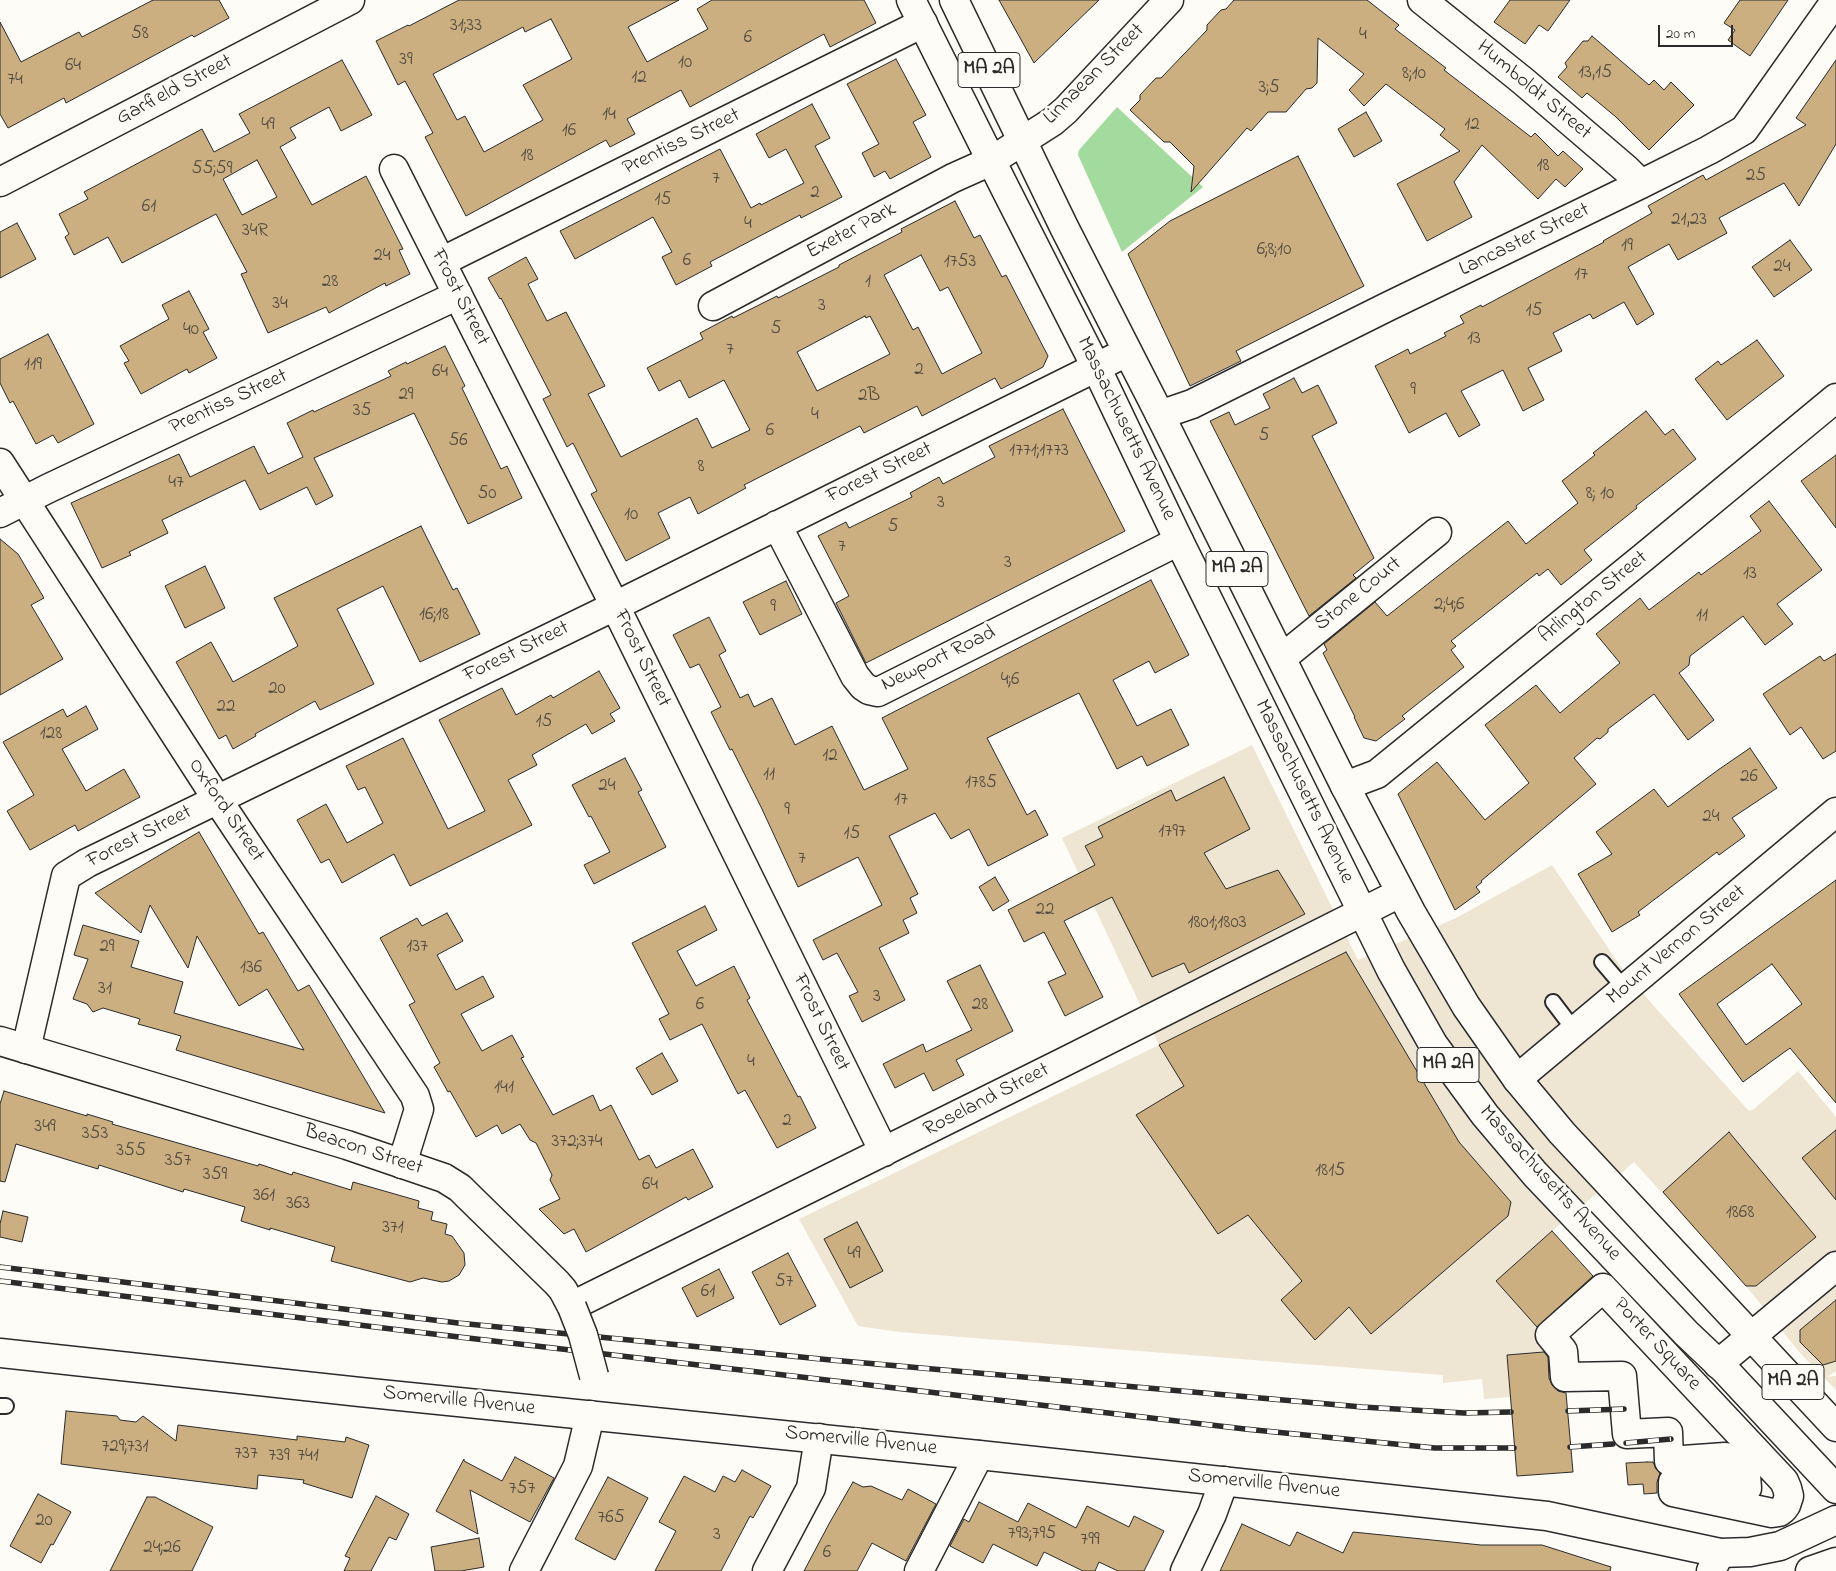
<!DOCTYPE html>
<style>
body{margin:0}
#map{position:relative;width:1836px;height:1571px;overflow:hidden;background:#fdfcf7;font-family:"Indie Flower",sans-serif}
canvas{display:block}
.scale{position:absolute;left:1658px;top:25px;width:75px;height:22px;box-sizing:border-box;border:2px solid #2b2b2b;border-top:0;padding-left:6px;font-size:15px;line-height:18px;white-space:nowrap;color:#2b2b2b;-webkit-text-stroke:4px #fdfcf7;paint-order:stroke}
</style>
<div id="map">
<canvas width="1836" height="1571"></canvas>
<div class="scale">20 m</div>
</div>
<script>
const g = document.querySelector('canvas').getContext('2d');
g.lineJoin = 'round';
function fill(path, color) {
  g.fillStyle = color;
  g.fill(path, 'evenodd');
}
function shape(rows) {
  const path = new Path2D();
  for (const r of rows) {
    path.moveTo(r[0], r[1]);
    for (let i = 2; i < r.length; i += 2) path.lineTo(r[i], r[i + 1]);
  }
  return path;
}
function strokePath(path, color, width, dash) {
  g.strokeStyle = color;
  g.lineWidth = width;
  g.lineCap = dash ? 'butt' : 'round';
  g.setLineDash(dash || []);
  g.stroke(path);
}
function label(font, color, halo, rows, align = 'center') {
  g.font = font + ' "Indie Flower",sans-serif';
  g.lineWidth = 5;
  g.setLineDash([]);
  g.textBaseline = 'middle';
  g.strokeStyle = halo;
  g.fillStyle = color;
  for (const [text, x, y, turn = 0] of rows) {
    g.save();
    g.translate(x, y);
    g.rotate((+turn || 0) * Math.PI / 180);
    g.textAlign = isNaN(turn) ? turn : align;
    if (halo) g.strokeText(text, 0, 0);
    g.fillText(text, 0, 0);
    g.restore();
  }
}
const built = shape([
 [1252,745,1358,960,1456,918,1552,865,1619,964,1653,1005,1749,1111,1754,1109,1798,1071,1836,1117,1836,1371,1827,1377,1836,1376,1836,1390,1800,1353,1746,1286,1634,1162,1552,1231,1603,1288,1551,1335,1563,1351,1507,1355,1510,1397,1484,1399,1482,1379,1443,1383,1443,1375,899,1332,858,1326,799,1219,1159,1045,1062,838]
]);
const green = shape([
 [1117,107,1203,187,1122,252,1078,155,1079,150]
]);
const building = shape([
 [153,0,219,0,229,18,194,37,192,35,66,103,64,98,8,128,0,114,0,22,21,62,79,32,82,37,153,0],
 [459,0,679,0,628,27,647,62,708,29,697,9,712,0,864,0,876,23,830,47,824,34,690,107,681,90,627,119,635,134,610,147,606,140,466,216,425,137,433,133,405,81,398,85,376,41,408,25,409,26,459,0],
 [551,19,572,59,523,85,543,120,484,152,465,116,457,120,433,74,523,27,525,32,551,19],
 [999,0,1099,0,1034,63,999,0],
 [1234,0,1367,0,1399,25,1395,29,1446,68,1444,70,1531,137,1535,133,1558,156,1563,151,1583,169,1565,187,1556,179,1538,199,1482,145,1454,182,1472,217,1427,241,1397,184,1460,151,1440,135,1445,129,1386,84,1364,106,1349,90,1364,74,1318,38,1317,83,1312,88,1306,89,1286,112,1268,112,1251,131,1247,128,1191,192,1194,166,1170,142,1164,142,1130,110,1140,100,1140,95,1156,78,1161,78,1207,30,1207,25,1221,10,1226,9,1234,0],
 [1510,0,1570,0,1548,31,1539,25,1525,44,1494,22,1510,0],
 [1740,0,1788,0,1750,56,1728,40,1735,30,1724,23,1740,0],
 [1592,36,1649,85,1654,80,1664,90,1671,82,1694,105,1649,150,1616,117,1587,93,1582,98,1558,77,1567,67,1565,63,1583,41,1588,41,1592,36],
 [896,59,926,115,913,122,931,157,890,179,885,171,874,177,862,153,879,144,847,84,896,59],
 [342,60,372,115,341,131,329,107,290,128,296,138,280,147,312,205,366,176,403,249,399,250,410,274,386,286,385,283,329,313,326,307,268,333,241,274,247,272,216,214,122,263,108,237,74,255,65,237,69,234,59,214,88,199,84,192,202,129,214,152,250,133,239,114,342,60],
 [257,160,277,197,242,215,223,179,257,160],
 [1836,60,1836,144,1799,206,1784,183,1719,218,1727,233,1678,260,1669,244,1628,267,1654,314,1637,325,1624,302,1593,319,1590,314,1553,333,1562,351,1528,368,1544,400,1523,411,1503,370,1461,391,1480,425,1459,437,1446,413,1409,433,1375,366,1408,349,1410,354,1446,336,1444,333,1464,323,1460,316,1481,305,1482,307,1604,242,1603,241,1652,213,1648,206,1703,175,1706,180,1806,125,1796,118,1836,60],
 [812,104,830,138,815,146,842,197,801,218,800,215,710,262,712,266,676,285,662,257,672,252,653,217,575,259,560,231,720,149,751,208,760,203,761,205,804,183,786,149,769,158,756,134,812,104],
 [1366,112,1382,141,1354,157,1338,129,1366,112],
 [1298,156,1364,286,1236,351,1241,361,1190,386,1128,254,1170,221,1298,156],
 [955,201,974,238,980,235,1002,277,1006,275,1048,356,1043,367,1001,389,995,378,922,416,917,406,864,433,860,426,744,485,746,488,698,514,690,497,658,513,670,538,626,561,591,494,597,491,573,443,567,447,543,399,551,395,501,298,500,299,488,278,526,257,538,279,528,284,547,321,566,312,605,386,588,394,621,457,697,418,712,448,750,430,724,380,689,398,680,380,659,391,647,368,703,339,700,333,732,316,733,318,777,296,778,298,839,267,839,265,902,232,901,229,955,201],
 [921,255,940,291,948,287,982,353,942,374,918,327,913,330,884,275,921,255],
 [865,316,866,318,870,316,890,354,817,391,797,352,865,316],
 [17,223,36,259,0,278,0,232,17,223],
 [1790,240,1812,270,1774,297,1752,267,1790,240],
 [189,291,209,329,203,332,217,358,189,373,187,369,141,394,124,363,129,361,120,346,169,319,162,305,189,291],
 [48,334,94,424,58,443,53,435,36,444,13,401,10,403,0,383,0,359,48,334],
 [1757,340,1784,376,1727,420,1695,379,1718,361,1721,365,1757,340],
 [445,346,465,386,462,388,501,469,507,466,522,498,468,524,414,413,314,458,333,496,316,505,307,487,260,510,245,480,162,520,168,533,129,552,131,555,102,568,71,503,179,454,190,477,254,446,268,474,303,457,287,423,313,410,314,412,391,376,388,371,406,362,407,364,445,346],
 [1294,378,1302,393,1318,385,1337,423,1312,436,1374,558,1353,575,1356,578,1309,616,1210,421,1229,412,1235,425,1270,408,1263,394,1294,378],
 [1063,409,1125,531,866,663,836,603,849,596,818,536,846,522,849,528,912,497,910,493,939,477,943,484,995,457,989,446,1063,409],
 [1646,411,1665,435,1673,429,1696,459,1636,506,1637,508,1584,550,1592,560,1561,585,1548,569,1539,576,1537,573,1451,641,1456,646,1451,650,1464,667,1402,716,1405,719,1376,741,1364,738,1354,717,1355,717,1323,653,1327,650,1324,644,1375,602,1387,616,1508,521,1526,544,1578,503,1562,481,1595,455,1593,453,1646,411],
 [1836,455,1836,528,1801,481,1836,455],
 [1769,501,1822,570,1777,604,1793,624,1765,645,1743,616,1690,656,1689,665,1679,673,1714,720,1688,740,1654,694,1608,729,1608,732,1600,739,1597,738,1574,758,1596,784,1481,881,1482,882,1476,887,1480,892,1455,910,1398,794,1437,762,1485,820,1529,783,1485,725,1536,685,1560,713,1620,663,1596,634,1640,598,1649,610,1699,572,1701,575,1761,531,1750,516,1769,501],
 [421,526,453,590,457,588,480,634,420,662,383,586,337,609,374,684,320,710,315,701,255,734,256,736,233,749,226,735,219,739,176,662,211,642,233,682,298,646,274,598,421,526],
 [0,539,18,554,44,598,31,605,63,659,0,695,0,539],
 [205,566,225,608,185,628,165,586,205,566],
 [1151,580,1189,655,1155,673,1149,661,1113,680,1137,726,1171,709,1189,745,1147,766,1142,756,1117,769,1079,693,987,738,1027,815,1035,810,1048,835,988,866,969,829,951,839,935,813,889,836,918,894,910,898,917,913,903,920,909,933,879,948,905,1000,862,1022,849,996,858,992,837,953,823,960,813,940,882,905,858,857,798,887,762,809,732,749,730,750,711,712,721,707,699,664,690,668,673,635,709,617,726,651,719,655,740,698,748,694,754,707,772,698,795,745,832,726,864,790,908,769,882,718,1151,580],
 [786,581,802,614,760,635,743,602,786,581],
 [1836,654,1836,751,1823,759,1801,727,1790,735,1763,694,1820,656,1824,661,1836,654],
 [599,671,620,708,610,714,615,721,592,734,586,724,532,755,537,765,508,780,532,825,410,886,394,854,342,883,329,859,321,863,297,820,326,804,347,843,383,823,365,787,358,790,346,766,403,738,448,829,485,811,439,720,502,688,516,715,551,695,553,698,599,671],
 [86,706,98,729,62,749,86,791,124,769,140,797,78,831,75,825,30,850,7,811,34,795,3,742,63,709,67,717,86,706],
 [1750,748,1777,788,1732,818,1745,836,1719,855,1717,852,1638,912,1640,915,1612,932,1578,874,1612,854,1596,832,1654,789,1668,807,1718,770,1750,748],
 [625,758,642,790,638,792,666,847,594,884,584,865,610,852,591,816,589,817,572,785,625,758],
 [1224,777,1250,829,1204,853,1226,889,1278,870,1305,914,1189,973,1184,963,1152,977,1112,897,1064,921,1103,997,1065,1016,1048,982,1066,974,1044,932,1024,942,1008,910,1095,865,1085,846,1103,837,1098,827,1171,790,1176,801,1224,777],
 [199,832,259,934,263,932,298,991,309,985,385,1113,176,1050,181,1036,138,1024,140,1019,103,1008,93,1012,87,1004,73,999,88,959,74,955,83,925,139,941,131,967,183,982,174,1013,304,1050,267,989,239,1006,197,936,188,968,150,905,141,933,95,893,199,832],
 [995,877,1009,901,993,911,979,887,995,877],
 [1836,880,1836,1103,1790,1048,1743,1082,1679,994,1836,880],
 [1772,964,1802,1004,1746,1045,1717,1004,1772,964],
 [705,906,717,930,677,951,696,986,734,966,750,998,747,1000,798,1097,800,1096,816,1128,777,1148,745,1090,738,1094,702,1024,670,1040,659,1019,669,1014,632,943,705,906],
 [447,913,463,941,437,955,456,990,483,976,494,997,461,1014,482,1051,512,1035,524,1057,521,1058,553,1115,593,1095,600,1111,611,1105,639,1160,649,1155,656,1168,693,1149,713,1187,688,1200,686,1197,586,1252,574,1229,564,1234,539,1209,560,1199,550,1180,552,1175,536,1143,530,1140,520,1124,502,1134,497,1125,476,1137,450,1091,448,1092,434,1067,440,1063,409,1005,415,1002,380,938,417,918,422,926,447,913],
 [1346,952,1459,1142,1511,1202,1508,1216,1371,1334,1349,1307,1315,1340,1281,1300,1302,1281,1248,1215,1218,1234,1136,1115,1184,1086,1159,1045,1346,952],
 [980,965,1013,1031,956,1060,964,1075,933,1091,924,1073,895,1088,883,1064,923,1044,926,1052,972,1030,947,981,980,965],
 [662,1053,678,1081,652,1095,636,1068,662,1053],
 [4,1091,87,1116,87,1114,113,1122,112,1124,258,1166,259,1164,292,1175,293,1172,351,1190,353,1182,419,1201,418,1208,433,1212,431,1220,447,1224,445,1234,452,1236,464,1253,465,1265,459,1275,449,1281,442,1282,423,1278,410,1282,331,1261,335,1247,270,1228,270,1230,241,1221,245,1207,184,1189,183,1192,99,1165,98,1169,16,1144,5,1182,0,1181,0,1104,4,1091],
 [1836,1130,1836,1200,1802,1158,1836,1130],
 [1729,1132,1816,1237,1756,1286,1746,1286,1663,1192,1729,1132],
 [3,1211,28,1217,22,1242,0,1237,0,1224,3,1211],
 [857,1222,883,1271,850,1288,824,1239,857,1222],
 [1552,1231,1593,1276,1537,1327,1496,1281,1552,1231],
 [788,1253,816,1306,780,1325,752,1272,788,1253],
 [719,1269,734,1298,697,1317,682,1288,719,1269],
 [1836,1300,1836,1361,1823,1365,1800,1342,1800,1330,1836,1300],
 [1544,1352,1548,1357,1549,1378,1552,1385,1558,1391,1566,1393,1573,1472,1517,1476,1507,1355,1544,1352],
 [66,1411,117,1416,120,1420,136,1422,143,1416,176,1441,178,1425,297,1440,297,1436,345,1442,346,1437,369,1445,352,1498,303,1483,304,1480,258,1475,257,1489,61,1464,66,1411],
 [515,1457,554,1478,530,1522,470,1490,478,1534,436,1511,464,1459,464,1461,502,1481,515,1457],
 [1647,1462,1653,1462,1656,1469,1660,1473,1657,1482,1657,1493,1644,1494,1643,1484,1628,1485,1626,1463,1647,1462],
 [742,1470,771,1486,753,1518,750,1516,721,1571,655,1571,676,1531,659,1522,684,1476,715,1492,723,1476,735,1482,742,1470],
 [608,1477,648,1498,615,1560,575,1539,608,1477],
 [853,1482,863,1487,871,1486,902,1500,908,1489,936,1504,906,1561,872,1543,857,1571,804,1571,830,1522,853,1482],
 [38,1494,71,1512,53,1545,51,1544,41,1563,10,1546,38,1494],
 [376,1496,409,1514,396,1540,389,1537,371,1571,344,1571,350,1558,345,1556,376,1496],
 [147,1497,155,1497,213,1527,192,1571,110,1571,147,1497],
 [979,1502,1018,1522,1028,1503,1076,1528,1087,1506,1129,1527,1134,1516,1164,1531,1144,1571,1118,1571,1099,1562,1095,1571,1083,1571,1044,1552,1037,1566,993,1544,983,1563,950,1546,964,1519,969,1522,979,1502],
 [1242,1524,1290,1546,1297,1532,1343,1553,1353,1532,1481,1545,1542,1545,1611,1567,1610,1571,1220,1571,1242,1524],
 [479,1538,484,1567,461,1571,435,1571,431,1547,479,1538]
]);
const lane = shape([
 [1602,962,1625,989],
 [1553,1002,1575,1031],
 [0,1406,6,1406]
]);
const street = shape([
 [1422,0,1523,81,1626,169,1641,184],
 [394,169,624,624,884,1152],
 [0,182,350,0],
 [441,262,923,23],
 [713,306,953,178,991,161,1052,122,1066,110,1169,0],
 [1160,415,1192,404,1389,306,1641,184,1709,150,1744,130,1836,0],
 [0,513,47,489,458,295],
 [777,525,855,676,863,686,869,690,878,692,1179,541],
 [1282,658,1437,532],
 [1345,786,1377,774,1645,556,1836,398],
 [26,1049,66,876,87,863,615,606,1127,352],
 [1517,1079,1836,812],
 [1603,1288,1784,1481,1787,1488,1789,1496,1786,1505,1783,1509,1779,1512,1772,1513,1673,1492,1673,1482,1715,1479,1716,1490,1747,1488,1746,1475,1725,1457,1669,1461,1668,1432,1627,1434,1622,1376,1565,1377,1563,1351,1550,1335,1603,1288],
 [572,1306,1066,1061,1400,893],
 [1718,1364,1836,1266],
 [524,1571,578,1466,590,1415],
 [919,1571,979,1455],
 [1185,1571,1212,1514,1224,1481],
 [1711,1571,1720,1553]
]);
const secondary = shape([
 [0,463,217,799,415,1096,419,1109,402,1164],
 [767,1571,811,1488,819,1438]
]);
const primary = shape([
 [911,0,1006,190,1096,367,1179,541,1391,970,1433,1044,1485,1115,1535,1174,1686,1333,1724,1369,1836,1489],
 [954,0,1064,227,1160,415,1345,786,1411,912,1466,1006,1517,1079,1562,1133,1836,1427],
 [0,1041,347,1145,444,1178,460,1188,468,1196,557,1283,563,1290,572,1307],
 [0,1353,360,1392,979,1455,1547,1516,1720,1553,1750,1552,1780,1546,1836,1520],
 [1810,1571,1836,1562]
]);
const rail = shape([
 [0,1267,458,1323,831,1360,1362,1407,1464,1413,1511,1412],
 [0,1281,408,1331,1245,1429,1435,1448,1514,1448],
 [1568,1411,1624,1409],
 [1626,1443,1671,1439],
 [1570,1447,1613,1444]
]);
const primaryBridge = shape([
 [572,1307,583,1335,594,1376]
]);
const numberNames = [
 ["31;33",466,27],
 ["58",140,35],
 ["4",1363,36],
 ["6",748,39],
 ["39",406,61],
 ["10",685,64],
 ["64",73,67],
 ["13,15",1595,74],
 ["8;10",1414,75],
 ["12",639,79],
 ["74",15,81],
 ["3;5",1269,89],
 ["14",609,116],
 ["49",268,126],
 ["12",1472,126],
 ["16",569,132],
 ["18",527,157],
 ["18",1543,167],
 ["55;59",212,170],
 ["25",1756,177],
 ["7",716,180],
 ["2",815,194],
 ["15",663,201],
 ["61",149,208],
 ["21,23",1689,221],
 ["4",748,225],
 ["34R",255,232],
 ["19",1627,247],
 ["6;8;10",1274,251],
 ["24",382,257],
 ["6",687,262],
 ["1753",960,263],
 ["24",1782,268],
 ["17",1581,276],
 ["28",330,283],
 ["1",868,283],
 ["34",280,305],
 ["3",822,307],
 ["15",1534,312],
 ["5",776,330],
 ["40",191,331],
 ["13",1474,340],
 ["7",730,351],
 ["119",33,366],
 ["2",919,371],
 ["64",440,373],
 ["9",1413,391],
 ["29",406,396],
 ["2B",869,397],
 ["35",362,412],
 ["4",815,416],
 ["6",770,432],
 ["5",1264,437],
 ["56",458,442],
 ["1771;1773",1039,452],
 ["8",701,468],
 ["47",176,484],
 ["50",487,495],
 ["8; 10",1600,495],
 ["3",941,504],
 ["10",631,516],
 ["5",893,528],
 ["7",842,548],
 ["3",1008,564],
 ["13",1750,575],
 ["2;4;6",1449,606],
 ["9",773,608],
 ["16;18",434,616],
 ["11",1702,617],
 ["4;6",1010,681],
 ["20",277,690],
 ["22",226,708],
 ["15",544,723],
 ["128",51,735],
 ["12",830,757],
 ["11",769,776],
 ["26",1749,778],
 ["1785",981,784],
 ["24",607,787],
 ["17",901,801],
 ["9",787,811],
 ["24",1711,818],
 ["1797",1172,833],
 ["15",852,835],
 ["7",802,860],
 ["22",1045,911],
 ["1801;1803",1217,924],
 ["29",107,948],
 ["137",417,948],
 ["136",251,969],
 ["31",105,990],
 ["3",877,998],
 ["6",700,1006],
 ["28",980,1006],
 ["4",751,1063],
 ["141",504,1089],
 ["2",787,1122],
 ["349",45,1128],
 ["353",95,1135],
 ["372;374",577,1143],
 ["355",131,1152],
 ["357",178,1162],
 ["1815",1330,1172],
 ["359",215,1176],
 ["64",650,1186],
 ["361",264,1197],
 ["363",298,1205],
 ["1868",1740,1214],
 ["371",393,1229],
 ["49",854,1255],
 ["57",784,1283],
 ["61",708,1293],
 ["729;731",125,1448],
 ["737",246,1455],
 ["739",279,1457],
 ["741",308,1457],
 ["757",522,1490],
 ["765",611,1519],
 ["20",44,1522],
 ["793;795",1032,1535],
 ["3",717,1536],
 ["799",1090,1541],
 ["24;26",162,1549],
 ["6",827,1554]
];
const shields = [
 [989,70,62],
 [1237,569,62],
 [1448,1065,62],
 [1793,1382,62]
];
const shieldNames = [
 ["MA 2A",989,70],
 ["MA 2A",1237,569],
 ["MA 2A",1448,1065],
 ["MA 2A",1793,1382]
];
const streetNames = [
 ["Linnaean Street",1095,75,-45],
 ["Garfield Street",175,91,-28],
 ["Humboldt Street",1533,91,40],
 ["Prentiss Street",682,143,-26],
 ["Exeter Park",852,232,-28],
 ["Lancaster Street",1525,241,-26],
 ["Frost Street",459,298,63],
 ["Prentiss Street",229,403,-25],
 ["Massachusetts Avenue",1125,429,64],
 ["Forest Street",880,474,-26],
 ["Stone Court",1359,595,-39],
 ["Arlington Street",1594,598,-39],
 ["Forest Street",517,653,-26],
 ["Frost Street",641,659,64],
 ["Newport Road",939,660,-26],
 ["Massachusetts Avenue",1303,792,64],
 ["Oxford Street",225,811,56],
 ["Forest Street",140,838,-27],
 ["Mount Vernon Street",1677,946,-40],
 ["Frost Street",820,1023,64],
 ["Roseland Street",987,1101,-27],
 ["Beacon Street",363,1151,18],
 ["Massachusetts Avenue",1549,1184,48],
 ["Porter Square",1656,1345,47],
 ["Somerville Avenue",459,1402,6],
 ["Somerville Avenue",861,1442,6],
 ["Somerville Avenue",1264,1485,6]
];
fill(built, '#eee5d3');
fill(green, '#a3db9f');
fill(building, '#cbaf80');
strokePath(building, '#2b2b2b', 1);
strokePath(lane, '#2b2b2b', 18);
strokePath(street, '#2b2b2b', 31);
strokePath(secondary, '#2b2b2b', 31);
strokePath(primary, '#2b2b2b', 31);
strokePath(lane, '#fdfcf7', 14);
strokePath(street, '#fdfcf7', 28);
strokePath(secondary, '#fdfcf7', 28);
strokePath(primary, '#fdfcf7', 28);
strokePath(rail, '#2b2b2b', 5.5);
strokePath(rail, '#fdfcf7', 4, [11]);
strokePath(primaryBridge, '#2b2b2b', 31, []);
strokePath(primaryBridge, '#fdfcf7', 28);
label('19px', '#534c40', null, numberNames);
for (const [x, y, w] of shields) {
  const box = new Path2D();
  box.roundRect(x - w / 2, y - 17.5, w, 35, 4);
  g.fillStyle = '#fdfcf7';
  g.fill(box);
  strokePath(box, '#2b2b2b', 1);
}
label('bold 20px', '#2b2b2b', null, shieldNames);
label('21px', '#2b2b2b', '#fdfcf7', streetNames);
</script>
